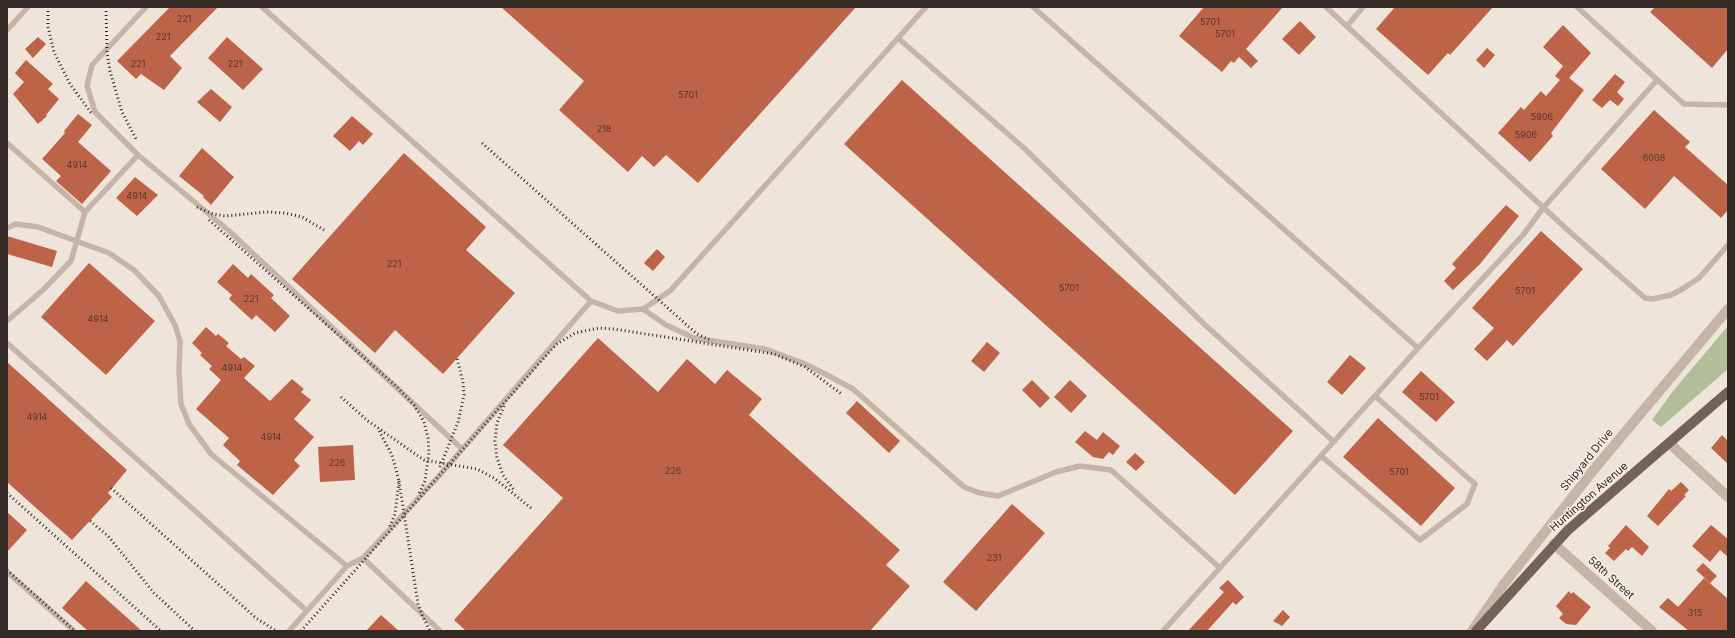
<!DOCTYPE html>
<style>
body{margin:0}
#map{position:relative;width:1735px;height:638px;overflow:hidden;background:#efe4d9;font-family:Inter,sans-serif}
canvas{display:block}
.frame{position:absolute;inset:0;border:8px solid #332a26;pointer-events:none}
</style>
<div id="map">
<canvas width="1735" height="638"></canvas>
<div class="frame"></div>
</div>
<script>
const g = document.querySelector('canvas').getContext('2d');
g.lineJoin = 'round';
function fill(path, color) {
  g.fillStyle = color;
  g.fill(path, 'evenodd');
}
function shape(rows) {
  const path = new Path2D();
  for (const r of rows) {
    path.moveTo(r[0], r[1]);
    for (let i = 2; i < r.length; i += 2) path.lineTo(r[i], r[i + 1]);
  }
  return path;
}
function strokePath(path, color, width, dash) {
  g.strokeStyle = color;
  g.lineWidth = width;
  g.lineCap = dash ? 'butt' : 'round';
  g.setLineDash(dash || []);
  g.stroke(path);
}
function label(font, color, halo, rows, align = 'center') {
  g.font = font + ' Inter,sans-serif';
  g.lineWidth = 3;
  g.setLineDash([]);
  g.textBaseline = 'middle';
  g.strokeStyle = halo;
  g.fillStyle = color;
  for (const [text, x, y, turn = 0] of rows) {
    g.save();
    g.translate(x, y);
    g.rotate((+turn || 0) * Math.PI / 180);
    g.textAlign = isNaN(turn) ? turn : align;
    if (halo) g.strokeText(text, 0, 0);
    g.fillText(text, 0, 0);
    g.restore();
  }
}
const green = shape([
 [1728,326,1728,369,1661,427,1652,420,1673,391]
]);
const building = shape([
 [170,7,218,7,170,56,182,68,164,90,141,74,136,79,117,61],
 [501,7,856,7,698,183,666,155,654,167,642,156,628,172,559,110,584,81],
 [1204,7,1283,7,1246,49,1258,61,1251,68,1239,57,1234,63,1231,61,1222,72,1179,36],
 [1395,7,1493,7,1450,55,1448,53,1428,75,1376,29],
 [1655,7,1728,7,1728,49,1712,68,1650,12],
 [1300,21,1316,37,1299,55,1282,39],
 [1563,25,1591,53,1569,78,1584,90,1551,133,1553,136,1530,162,1498,133,1521,107,1524,110,1541,91,1546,96,1560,80,1555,76,1563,66,1543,47],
 [38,37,46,44,33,58,25,49],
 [227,37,263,69,243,90,208,58],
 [1487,48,1495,55,1484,68,1476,60],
 [26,60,53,84,48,89,59,99,46,115,47,116,38,124,13,94,24,82,15,73],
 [1615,74,1625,82,1617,92,1624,99,1618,106,1610,100,1602,108,1592,100],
 [902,80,1293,431,1235,495,844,144],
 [211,89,232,107,220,122,197,102],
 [1654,110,1690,142,1685,147,1728,185,1728,210,1721,218,1674,176,1645,209,1601,169],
 [78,114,92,125,78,142,111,171,82,204,56,181,61,176,42,159,65,133,64,131],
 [352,116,373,134,363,145,359,141,350,151,333,136],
 [202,148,234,177,211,205,203,197,204,196,179,176],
 [404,153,486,227,466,250,515,293,443,374,395,330,375,353,292,279],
 [135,177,158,195,137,216,116,198],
 [1506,205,1519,216,1480,264,1453,290,1444,281,1456,268,1452,264],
 [1541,231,1583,269,1513,346,1507,340,1487,361,1474,349,1494,328,1472,308],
 [7,236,57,251,52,267,7,254],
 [657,249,665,257,653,271,644,263],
 [89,263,155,321,106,375,41,317],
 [233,264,248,278,251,274,274,295,271,298,290,316,275,332,256,315,252,320,229,299,232,295,217,282],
 [206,327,216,336,218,334,229,343,226,346,241,359,244,357,255,366,244,378,270,401,292,379,304,389,301,392,311,400,294,419,314,437,294,460,300,466,273,495,237,465,240,461,223,445,229,438,196,409,221,380,209,369,212,366,200,355,202,353,192,343],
 [598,338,658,392,687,359,715,384,727,370,762,399,749,415,900,550,886,565,910,586,870,631,466,631,454,620,563,498,503,445],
 [987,342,1000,353,984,372,971,361],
 [1350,355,1366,368,1342,395,1327,382],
 [7,362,127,470,108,493,112,497,72,540,7,482],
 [1421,371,1455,402,1436,422,1402,392],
 [1032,380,1050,398,1040,408,1022,390],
 [1070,380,1087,396,1071,413,1054,397],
 [857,401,900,441,889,453,846,413],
 [1378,418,1455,488,1421,526,1343,457],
 [1085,431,1097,440,1103,432,1120,446,1113,455,1109,452,1103,459,1093,457,1075,442],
 [1722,435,1728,441,1728,464,1711,448],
 [353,445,355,480,320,482,318,447],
 [1135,453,1145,462,1136,471,1126,462],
 [1681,482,1689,490,1684,495,1686,496,1658,526,1647,516,1669,489,1671,491],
 [1012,504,1045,533,976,611,943,582],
 [7,512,27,530,7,552],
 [1626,525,1649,547,1642,556,1632,547,1628,551,1626,549,1614,561,1605,553,1610,548,1608,546],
 [1711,525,1728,539,1728,557,1720,550,1710,562,1692,546],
 [1703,563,1717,576,1710,583,1696,570],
 [1704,578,1728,599,1728,631,1689,631,1659,607,1668,598,1678,607],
 [1228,580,1244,597,1236,605,1233,602,1207,631,1188,631,1224,592,1219,588],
 [86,581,142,631,88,631,62,608],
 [1569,591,1571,594,1573,592,1591,607,1576,625,1566,624,1559,618,1563,614,1556,606],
 [1283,610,1290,617,1282,626,1273,621],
 [381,615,399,631,366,631]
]);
const service = shape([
 [146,7,92,65,87,86,95,112,138,155,228,230,462,449],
 [262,7,591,301,618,311,643,309,670,291,926,7],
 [1033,7,1418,348],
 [1326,7,1571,233,1645,298,1653,299,1671,295,1684,288,1699,278,1728,245],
 [1577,7,1684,104,1728,105],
 [1347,26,1363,7],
 [7,30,28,7],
 [898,38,1024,148,1203,323,1334,442],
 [7,143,85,212],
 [7,228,16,224,38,227,109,253,134,270,159,296,175,325,180,341,179,372,181,404,189,424,211,454,347,566],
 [643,309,666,325,694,338,765,349,803,363,829,376,853,389,964,487,980,493,998,496,1056,472,1080,466,1111,470,1220,568],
 [7,321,43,290,71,261,85,212,138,155],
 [7,343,307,611],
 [1321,456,1420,540,1467,504,1475,484,1375,396],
 [363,558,440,631],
 [7,572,74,631],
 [289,631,347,566,363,558,439,476,591,301],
 [1163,631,1410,357,1523,235,1543,208,1657,80]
]);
const minor = shape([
 [1669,443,1728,497],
 [1554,544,1652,631],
 [1472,631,1504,584,1596,467,1728,309]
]);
const primary = shape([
 [1476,631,1568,530,1728,392]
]);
const rail = shape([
 [48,7,48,27,54,52,70,84,92,114],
 [106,7,107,52,110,71,122,112,136,139],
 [482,143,697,334,712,341],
 [197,207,213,214,225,216,267,212,285,213,302,217,324,230],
 [209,220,398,388,414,405,424,422,428,438,429,452,425,481,419,494],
 [341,397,368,421,424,460,477,469,494,478,531,508],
 [504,406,497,423,495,441,497,458,503,475,514,490],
 [379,431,392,455,399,481,395,514,389,528],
 [440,467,458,422,464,395,463,382,457,358],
 [399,481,418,604,423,617,430,631],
 [111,488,256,618,276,631],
 [7,493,161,631],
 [90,521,108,536,154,593,195,631],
 [7,570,75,631],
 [301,631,551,350,557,344,575,333,599,328,614,329,774,354,805,367,843,395]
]);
const numberNames = [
 ["221",184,19],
 ["5701",1210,22],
 ["5701",1225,34],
 ["221",163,37],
 ["221",138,64],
 ["221",235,64],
 ["5701",688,95],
 ["5906",1542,117],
 ["218",604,129],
 ["5906",1526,135],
 ["6008",1654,158],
 ["4914",77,165],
 ["4914",137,196],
 ["221",394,264],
 ["5701",1069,288],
 ["5701",1525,291],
 ["221",251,299],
 ["4914",98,319],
 ["4914",232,368],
 ["5701",1429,397],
 ["4914",37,417],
 ["4914",271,437],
 ["226",337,463],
 ["226",673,471],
 ["5701",1399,472],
 ["231",994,558],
 ["315",1695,613]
];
const streetNames = [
 ["Shipyard Drive",1587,460,-51],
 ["Huntington Avenue",1589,497,-41],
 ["58th Street",1611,578,42]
];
fill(green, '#b2bd9a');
fill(building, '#bd6348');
strokePath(service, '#c6b4a6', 5.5);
strokePath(minor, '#c6b4a6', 10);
strokePath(primary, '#746158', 10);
strokePath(rail, '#332a26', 3, [1, 3]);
label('9px', '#56382e', null, numberNames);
label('11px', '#332a26', '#f7eee5', streetNames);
</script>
